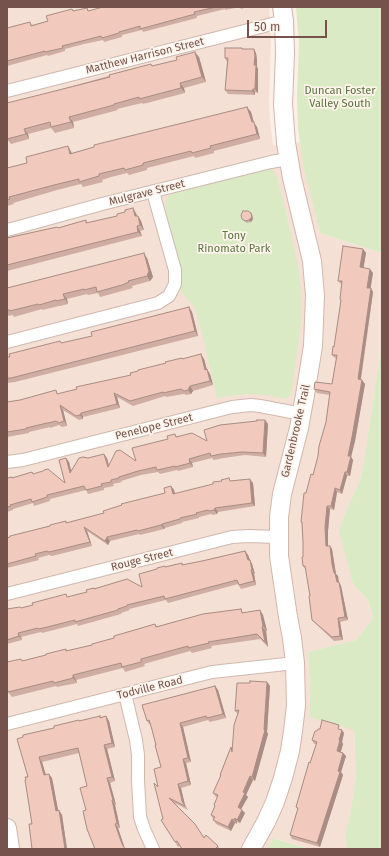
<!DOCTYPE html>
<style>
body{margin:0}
#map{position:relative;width:389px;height:856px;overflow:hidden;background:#fcefe5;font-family:"Fira Sans",sans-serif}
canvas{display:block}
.frame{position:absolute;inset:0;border:8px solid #75524b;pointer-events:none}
.scale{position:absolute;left:247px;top:20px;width:80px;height:18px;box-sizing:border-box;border:2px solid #75524b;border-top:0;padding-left:5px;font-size:12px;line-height:14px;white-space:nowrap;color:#75524b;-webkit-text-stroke:3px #fff4ec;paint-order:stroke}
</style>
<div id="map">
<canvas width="389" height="856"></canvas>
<div class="frame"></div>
<div class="scale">50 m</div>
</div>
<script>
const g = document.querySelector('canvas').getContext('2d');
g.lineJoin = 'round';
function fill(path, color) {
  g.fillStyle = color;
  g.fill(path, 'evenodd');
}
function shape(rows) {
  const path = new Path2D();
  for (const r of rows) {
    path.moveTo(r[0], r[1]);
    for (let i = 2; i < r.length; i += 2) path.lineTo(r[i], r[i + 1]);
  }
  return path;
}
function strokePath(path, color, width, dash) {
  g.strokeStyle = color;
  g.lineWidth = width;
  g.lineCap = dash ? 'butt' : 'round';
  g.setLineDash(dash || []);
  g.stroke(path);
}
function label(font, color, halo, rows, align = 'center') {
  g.font = font + ' "Fira Sans",sans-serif';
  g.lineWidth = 3.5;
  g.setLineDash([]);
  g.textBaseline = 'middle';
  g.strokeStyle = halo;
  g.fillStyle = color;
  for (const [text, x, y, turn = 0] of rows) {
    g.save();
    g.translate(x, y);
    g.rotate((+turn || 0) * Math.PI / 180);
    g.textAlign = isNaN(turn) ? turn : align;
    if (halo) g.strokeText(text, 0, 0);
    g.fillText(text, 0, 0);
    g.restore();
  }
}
const residential = shape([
 [7,7,269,7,271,38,269,103,270,121,273,145,300,142,307,179,320,233,382,253,382,340,364,462,360,480,345,514,353,584,368,600,373,618,356,640,308,652,310,688,309,717,354,729,356,775,353,798,345,836,347,849,309,849,274,838,267,849,7,849]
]);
const green = shape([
 [296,7,382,7,382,253,320,233,303,164,298,128,297,96,299,43],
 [266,169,273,170,277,177,291,233,299,272,301,296,301,323,291,395,286,399,267,395,249,394,237,395,217,398,205,346,195,307,180,290,182,275,166,212,165,202,170,195,175,193],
 [382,340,382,849,347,849,345,836,353,798,356,775,354,730,309,717,310,688,308,652,356,640,373,618,368,600,353,584,339,531,345,514,360,480,364,462],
 [274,838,279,840,309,849,267,849]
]);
const street = shape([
 [7,91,284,21],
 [7,230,15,228,102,204,271,162,288,159],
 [7,342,158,303,169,296,175,284,175,270,153,192],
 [7,462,23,460,232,407,251,405,260,406,302,414],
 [7,594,232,537,248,536,279,537],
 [125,694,136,740,138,755,138,780,140,817,144,829,153,849],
 [7,724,212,672,295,663]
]);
const secondary = shape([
 [7,828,10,849],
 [251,849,266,822,275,802,283,778,290,751,293,731,296,706,295,663,292,638,288,617,279,556,279,517,282,494,299,428,305,395,313,346,315,296,312,261,292,178,286,143,283,104,285,54,284,21,282,7]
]);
const wall = shape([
 [103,7,247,7,241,9,240,7,225,10,225,9,197,16,197,18,143,32,142,30,122,35,122,37,104,42,103,40,84,44,65,49,65,51,48,56,47,55,7,66,7,28,30,22,32,25,48,21,72,9,73,11,87,8,89,11],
 [242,48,243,49,256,53,257,60,257,67,258,69,258,93,255,92,255,95,228,94,225,90,227,62,225,58],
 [199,57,206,82,184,88,185,93,143,104,142,103,117,109,118,110,73,122,74,128,55,133,51,128,28,134,29,139,11,144,7,139,55,91,151,64,152,66],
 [247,107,251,112,254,123,257,127,260,139,214,151,214,153,195,158,194,156,147,168,147,170,129,175,127,173,111,177,102,180,103,182,83,187,81,184,57,190,13,203,14,204,7,206,7,168,27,163,68,146,72,153],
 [136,213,137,216,138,216,141,221,144,230,140,231,142,236,7,271,7,238,57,227,58,228,86,220,87,223],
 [252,215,253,219,251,222,247,223,242,219],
 [363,249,366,253,363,268,373,273,370,288,373,292,361,380,365,384,355,441,351,457,353,460,350,476,347,476,342,494,337,492,334,510,330,509,328,531,328,546,330,546,332,549,335,568,336,574,338,576,339,582,341,586,348,620,340,622,343,640,334,641,315,623,312,620,310,596,306,570,303,566,303,542,302,523,301,522,306,493,313,475,318,457,318,456,326,422,330,395,317,393,314,389,332,384,336,359,332,355,334,347,341,302,340,299,342,284,341,284,338,281],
 [147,258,153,277,150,281,132,286,133,288,126,290,100,297,98,293,88,295,87,294,67,299,68,304,60,306,59,306,42,310,42,309,14,317,13,315,7,316,7,288],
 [189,307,192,312,198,336,15,382,7,383,7,357,92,336],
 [182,358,182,359,204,359,207,370,210,374,213,385,193,391,191,394,187,395,184,394,166,397,165,396,133,406,117,397,120,408,83,417,83,419,79,420,63,410,67,426,62,427,59,425,50,428,50,427,29,432,29,433,7,437,7,402,59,394,131,375],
 [265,420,268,424,266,457,245,455,224,458,214,460,212,458,192,463,193,467,178,471,177,470,160,474,158,472,141,475,121,481,122,482,113,484,114,486,104,488,104,490,88,494,86,490,50,499,50,501,34,506,33,503,13,509,13,510,7,512,7,478,12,477,13,478,32,472,33,474,65,483,66,458,69,462,71,471,88,458,107,458,109,465,136,461,168,439,177,436,207,441],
 [231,481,253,483,255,506,218,512,217,514,213,515,211,514,199,517,199,518,182,522,182,523,165,528,164,529,140,535,139,534,110,541,108,545,87,531,92,546,52,556,49,555,38,558,39,560,7,568,7,538,66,521,67,523,104,513,165,493,171,486,174,490,175,494],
 [245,551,248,555,250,560,252,564,255,574,254,574,256,585,241,589,238,584,168,603,166,600,129,609,130,610,121,613,121,614,78,626,77,624,42,633,41,632,21,637,22,640,7,644,7,609,21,608,33,605,66,594,68,597,87,592,94,588,142,587,165,567,182,563,183,565,202,561],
 [241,609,243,613,260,610,263,615,267,631,266,631,268,647,260,639,211,646,212,648,192,653,190,651,144,664,145,666,125,672,123,668,76,680,77,683,57,687,56,686,12,697,8,692,23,661,46,655,66,649,67,651,92,645,155,624,157,627],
 [267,682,270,686,267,732,268,734,255,781,253,780,246,795,248,797,241,809,245,813,240,823,237,822,237,824,235,823,231,831,216,824,211,815,215,807,214,805,217,797,216,797,213,793,221,776,220,775,231,747,233,749,238,714,235,711,250,683],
 [215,686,218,690,226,718,210,722,208,720,183,727,191,762,186,763,191,785,181,788,185,805,188,810,175,803,204,838,218,846,220,849,182,849,180,846,178,847,175,842,163,819,158,787,161,767,156,745,151,725,150,725,147,721],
 [106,716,109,721,115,747,107,749,115,781,110,783,116,805,115,805,120,828,118,828,125,849,95,849,86,810,87,786,79,753,42,762,46,775,49,774,52,778,58,810,62,815,67,849,32,849,32,824,26,780,54,728,79,721],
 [320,729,341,729,344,733,342,742,343,744,341,752,343,753,346,756,341,772,343,775,320,847,292,839,290,835,298,810,296,807,316,744,314,744,312,740]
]);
const shadedWall = shape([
 [254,49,256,53,257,60,257,67,258,69,258,93,255,89],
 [195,52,199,57,206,82,202,77],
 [180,83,184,88,185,93,181,88],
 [253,89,255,92,255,95,252,91],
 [247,107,251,112,254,123,257,127,260,139,257,134],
 [69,117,73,122,74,128,71,122],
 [24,129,28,134,29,139,26,134],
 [68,146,71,152,73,159,70,154],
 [133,208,136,213,138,221,135,216],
 [251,213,252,215,253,219,251,222,249,220],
 [138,216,141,221,144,230,140,225],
 [137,226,140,231,142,236,138,232],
 [363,249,366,253,363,271,360,267],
 [144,253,147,258,153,277,150,281,147,276],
 [370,269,373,273,370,292,367,288],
 [371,288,373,292,360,383,358,379],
 [63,294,67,299,68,304,65,299],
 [189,307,192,312,198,336,195,331],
 [201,354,204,359,208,374,205,370],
 [207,369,210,374,213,385,210,381],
 [362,380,365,384,355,441,351,457,353,460,350,476,347,472,348,456],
 [190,386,193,391,191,394,188,390],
 [114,393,117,397,120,408,117,404],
 [60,405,63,410,67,426,64,421],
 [81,413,83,417,83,419,80,415],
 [265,420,268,424,266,457,263,453],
 [104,454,107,458,110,471,108,467],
 [66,458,69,462,73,477,70,473],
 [189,459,192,463,193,467,190,463],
 [345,472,347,476,342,494,340,490],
 [250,479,253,483,255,506,252,503],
 [171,486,174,490,176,498,173,494],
 [335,488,337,492,334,510,331,506],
 [327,506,330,509,328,531,328,550,326,546,325,527],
 [215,508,218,512,217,514,214,510],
 [162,524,165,528,164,529,161,525],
 [84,527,87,531,92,546,90,542],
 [107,537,110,541,108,545,105,541],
 [330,546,332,549,335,568,336,574,338,576,339,586,337,582,332,564],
 [245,551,248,555,250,560,252,564,255,574,252,570],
 [251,570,254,574,256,585,254,581],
 [339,582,341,586,348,620,345,617],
 [260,610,263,615,267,631,263,626],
 [338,618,340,622,343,640,340,636],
 [262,627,266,631,268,647,265,642],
 [18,633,21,637,22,640,19,636],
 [73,675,76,680,77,683,73,678],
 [267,682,270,686,267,732,268,734,255,781,252,777,264,730],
 [215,686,218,690,226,718,223,714],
 [106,716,109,721,115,747,112,743],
 [180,723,183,727,191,762,188,758],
 [342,730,344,733,342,742,343,744,340,754,337,751,339,740],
 [104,745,107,749,115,781,112,777],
 [343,753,346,756,341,772,343,775,320,847,317,843],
 [39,757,42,762,47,779,44,775],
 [183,759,186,763,191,785,188,781],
 [49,774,52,778,59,815,56,811],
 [250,776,253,780,246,795,248,797,240,811,238,807],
 [107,778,110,783,116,805,113,800],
 [178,784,181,788,185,805,188,810,182,801],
 [112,800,115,805,120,828,117,823],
 [59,810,62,815,67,849,65,849],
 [242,810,245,813,240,823,237,820],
 [235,818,237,822,237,824,234,820],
 [232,819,235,823,231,831,228,827],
 [115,824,118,828,125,849,122,844]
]);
const building = shape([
 [103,7,216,7,194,12,195,14,140,29,140,26,119,32,119,33,102,38,101,36,82,41,62,46,63,48,45,52,45,51,7,61,7,28,30,22,31,26,48,21,46,16,72,9,73,11,87,8,88,11,103,7],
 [225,48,242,48,242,49,254,49,255,56,254,65,256,65,255,89,253,89,252,91,225,90,228,58,225,58,225,48],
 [195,52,202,77,180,83,181,88,139,99,139,97,114,104,114,105,69,117,71,122,51,127,50,122,24,129,26,134,7,139,7,103,55,91,110,77,109,75,151,64,152,66,177,60,176,57,195,52],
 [247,107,252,122,254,122,257,134,210,146,211,148,192,153,191,151,143,163,143,165,125,170,124,168,107,172,99,174,99,176,79,182,79,179,54,185,9,197,10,199,7,200,7,168,27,163,26,157,68,146,70,154,94,147,94,145,247,107],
 [133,208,135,216,138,216,140,225,137,226,138,232,7,265,7,238,57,227,58,228,86,220,86,223,117,216,117,214,125,212,125,210,133,208],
 [243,211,248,211,251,213,252,217,249,220,245,221,242,219,241,215,243,211],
 [343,246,363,249,360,267,370,269,367,288,371,288,358,379,362,380,352,437,348,456,351,456,347,472,345,472,340,490,335,488,331,506,327,506,325,527,326,546,330,546,332,564,334,573,335,573,337,582,339,582,345,617,338,618,340,636,332,637,312,620,309,596,310,596,305,566,303,566,302,557,303,557,303,542,302,522,301,522,304,493,306,493,311,474,313,475,318,456,319,446,326,422,330,392,314,389,315,382,332,384,337,355,332,355,333,346,334,347,341,300,340,299,342,281,338,281,343,246],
 [144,253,149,271,147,276,128,281,129,282,122,285,97,292,96,287,84,290,84,289,63,294,65,299,56,301,56,300,39,305,38,304,10,311,10,310,7,310,7,288,144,253],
 [189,307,195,331,11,378,7,378,7,357,10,357,9,354,60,341,61,343,92,336,91,332,189,307],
 [201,354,205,370,207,369,210,381,190,386,188,390,184,391,181,389,163,393,163,392,130,401,114,393,117,404,81,413,80,415,76,416,60,405,64,421,59,423,56,421,48,423,47,423,26,428,26,429,7,432,7,402,20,400,56,390,57,394,77,389,76,387,131,375,130,373,138,371,138,370,166,363,165,362,182,358,182,359,201,354],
 [257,420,265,420,263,453,242,452,221,454,211,456,210,453,189,459,190,463,175,467,175,466,157,470,156,467,138,471,119,477,119,478,111,480,111,482,101,484,102,486,86,490,84,486,47,495,47,497,32,502,31,499,10,505,11,506,7,507,7,478,12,477,12,478,32,472,33,474,43,471,44,470,48,469,65,483,59,460,66,458,70,473,79,458,83,457,88,458,104,454,108,467,116,451,120,450,136,461,132,448,168,439,167,436,175,434,176,437,192,433,207,441,204,430,220,425,257,421,257,420],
 [229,478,230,481,250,479,252,503,215,508,214,510,210,511,208,510,196,513,197,514,180,518,180,519,162,524,161,525,138,531,137,530,107,537,105,541,84,527,90,542,49,552,47,551,35,554,36,556,7,564,7,538,10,537,10,536,50,526,50,525,66,521,66,523,104,513,103,511,122,505,121,504,165,493,164,488,171,486,173,494,213,484,213,482,222,481,221,480,229,478],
 [245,551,248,560,250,560,252,570,251,570,254,581,239,585,237,580,165,599,164,596,127,605,127,606,118,609,118,610,75,622,75,620,39,629,38,628,18,633,19,636,7,640,7,609,20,607,21,608,33,605,32,603,66,594,67,597,87,592,86,590,94,588,94,589,127,579,142,587,139,574,157,569,157,568,165,566,165,567,182,563,182,565,202,561,245,551],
 [241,609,242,613,260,610,263,626,262,627,265,642,257,634,208,642,209,643,188,648,188,646,141,659,141,662,122,667,121,663,73,675,73,678,54,683,53,681,8,692,7,688,7,662,21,659,22,661,46,655,46,654,66,649,66,651,92,645,92,644,114,638,114,636,155,624,156,627,203,614,241,609],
 [250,681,267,682,264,730,265,730,252,777,250,776,243,792,245,793,238,807,242,810,237,820,235,818,234,820,232,819,228,827,213,820,215,817,211,815,215,806,214,805,218,795,213,793,221,775,220,775,231,747,232,752,234,725,239,710,235,711,237,683,250,683,250,681],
 [215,686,223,714,207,718,206,716,180,723,188,758,183,759,188,781,178,784,182,801,185,806,169,798,195,824,204,838,206,835,218,846,215,849,182,849,177,841,175,842,161,820,163,819,154,783,158,787,154,769,161,767,155,745,156,745,151,726,149,720,147,721,142,705,215,686],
 [100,716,100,718,106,716,112,743,104,745,112,777,107,778,113,800,112,800,117,823,115,824,122,844,125,849,95,849,87,829,83,811,86,810,80,788,87,786,78,748,39,757,44,775,49,774,56,811,59,810,65,849,32,849,29,824,32,824,25,780,26,780,25,777,28,777,17,739,23,737,23,735,54,728,54,726,79,720,79,721,100,716],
 [322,720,339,725,338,729,342,730,339,740,340,740,337,751,343,753,338,771,340,772,317,843,290,835,298,808,296,807,309,762,310,763,317,742,312,740,315,731,317,731,318,729,320,729,322,720]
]);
const streetNames = [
 ["Matthew Harrison Street",145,56,-14],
 ["Mulgrave Street",147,193,-14],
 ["Penelope Street",154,427,-14],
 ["Gardenbrooke Trail",296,431,-77],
 ["Rouge Street",142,560,-14],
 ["Todville Road",150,688,-14]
];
const parkNames = [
 ["Duncan Foster",340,91],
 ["Valley South",340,104],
 ["Tony",234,236],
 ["Rinomato Park",234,249]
];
fill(residential, '#f4e0d4');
fill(green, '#daeac4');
strokePath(street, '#d0b8af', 14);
strokePath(secondary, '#d3b6ac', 20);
strokePath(street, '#fff', 12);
strokePath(secondary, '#fff', 18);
fill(wall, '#cfada3');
fill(shadedWall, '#a98d84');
fill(building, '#f1c9bd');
strokePath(building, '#a98d84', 1);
label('11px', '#75524b', '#fff4ec', streetNames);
label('11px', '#587440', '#fff4ec', parkNames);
</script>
